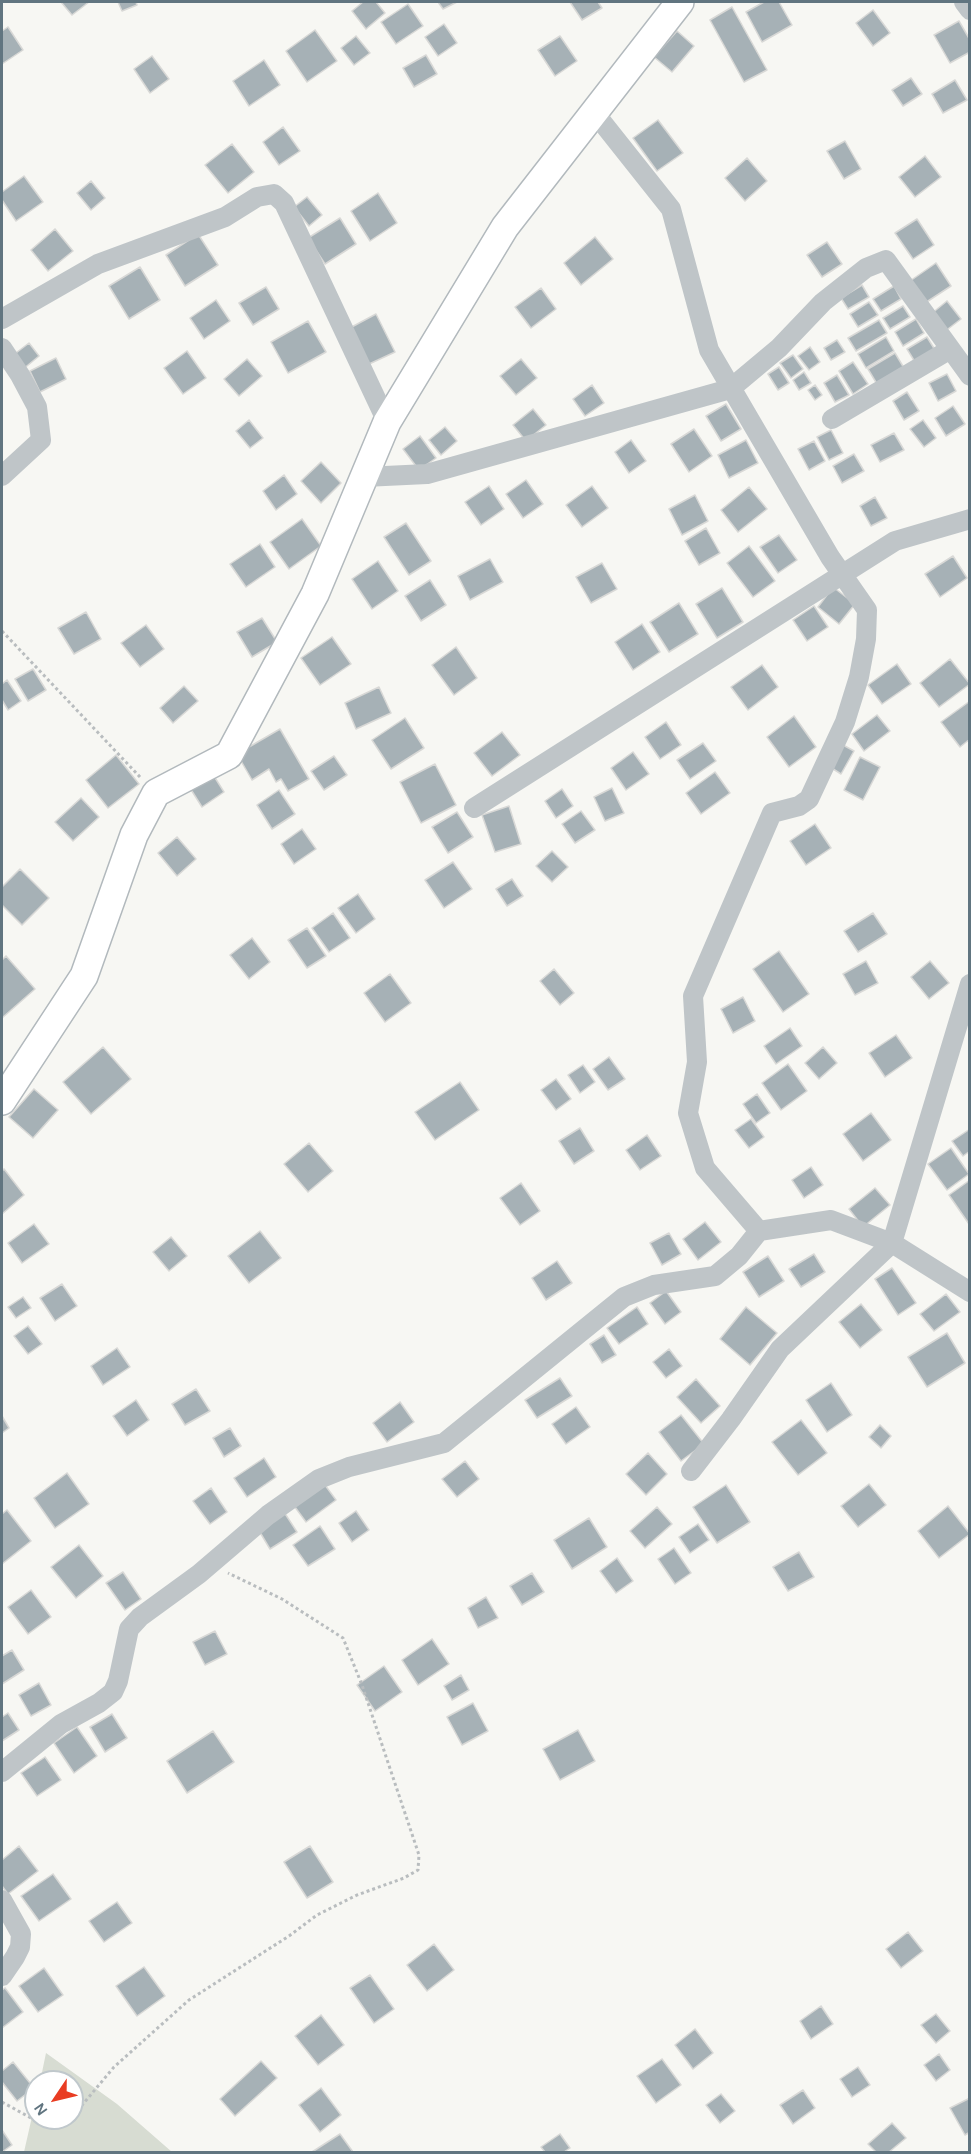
<!DOCTYPE html>
<style>
body{margin:0}
#map{position:relative;width:971px;height:2154px;overflow:hidden;background:#f7f7f3;font-family:Karla,sans-serif}
canvas{display:block}
.frame{position:absolute;inset:0;border:3px solid #617580;pointer-events:none}
.north{position:absolute;left:24px;top:2070px;width:60px;height:60px;box-sizing:border-box;background:#fff;border:2px solid #c0c8cc;border-radius:50%;rotate:235deg;font-size:16px;font-weight:700;line-height:24px;text-align:center;color:#617580}
.north::after{content:'';display:block;margin:auto;width:21px;height:27px;background:#e93c22;clip-path:polygon(50% 0,100% 100%,50% 72%,0 100%)}
</style>
<div id="map">
<canvas width="971" height="2154"></canvas>
<div class="frame"></div>
<div class="north">N</div>
</div>
<script>
const g = document.querySelector('canvas').getContext('2d');
g.lineJoin = 'round';
function fill(path, color) {
  g.fillStyle = color;
  g.fill(path, 'evenodd');
}
function shape(rows) {
  const path = new Path2D();
  for (const r of rows) {
    path.moveTo(r[0], r[1]);
    for (let i = 2; i < r.length; i += 2) path.lineTo(r[i], r[i + 1]);
  }
  return path;
}
function strokePath(path, color, width, dash) {
  g.strokeStyle = color;
  g.lineWidth = width;
  g.lineCap = dash ? 'butt' : 'round';
  g.setLineDash(dash || []);
  g.stroke(path);
}
const green = shape([
 [46,2053,117,2104,172,2152,24,2152,36,2099,36,2118,72,2118,72,2082,40,2082]
]);
const building = shape([
 [61,2,89,2,72,15,61,2],
 [118,2,136,2,137,5,122,11,118,2],
 [363,2,376,2,385,13,366,29,352,11,363,2],
 [438,2,457,2,443,9,438,2],
 [570,2,598,2,602,8,582,20,570,2],
 [764,2,779,2,792,25,762,42,746,12,764,2],
 [408,4,423,26,396,44,381,22,408,4],
 [732,7,767,70,744,82,710,20,732,7],
 [873,10,890,33,873,46,856,23,873,10],
 [959,21,970,40,970,52,950,63,934,35,959,21],
 [444,24,457,43,438,56,425,37,444,24],
 [8,27,23,50,2,64,2,31,8,27],
 [315,30,337,61,307,82,286,51,315,30],
 [677,31,694,46,672,72,654,57,677,31],
 [356,36,370,53,354,65,341,48,356,36],
 [560,36,577,61,555,76,538,50,560,36],
 [426,55,437,74,414,87,403,68,426,55],
 [152,56,169,79,150,93,134,69,152,56],
 [264,60,280,85,249,106,233,81,264,60],
 [911,78,922,94,903,106,892,90,911,78],
 [955,80,967,100,943,113,932,94,955,80],
 [658,120,683,153,657,171,633,138,658,120],
 [283,127,300,151,279,165,263,142,283,127],
 [845,141,861,169,844,179,827,151,845,141],
 [232,144,254,172,228,193,205,165,232,144],
 [925,156,941,177,915,197,899,177,925,156],
 [747,158,767,181,745,201,725,178,747,158],
 [24,176,43,202,16,221,2,200,2,192,24,176],
 [91,181,105,198,91,210,77,193,91,181],
 [378,193,397,223,370,241,351,211,378,193],
 [307,197,322,215,309,226,294,207,307,197],
 [340,218,356,244,325,264,308,238,340,218],
 [917,219,934,245,913,259,895,233,917,219],
 [55,229,73,251,48,271,31,250,55,229],
 [198,234,218,265,185,286,166,255,198,234],
 [595,237,613,259,581,285,564,263,595,237],
 [827,242,842,264,822,277,807,255,827,242],
 [936,263,951,286,925,303,910,281,936,263],
 [140,267,160,300,129,319,109,286,140,267],
 [862,285,869,297,848,309,841,298,862,285],
 [894,286,901,299,881,311,873,299,894,286],
 [266,287,279,309,253,325,239,303,266,287],
 [541,288,556,309,531,328,515,307,541,288],
 [216,300,230,321,204,339,190,318,216,300],
 [947,301,961,319,944,332,931,314,947,301],
 [869,302,878,315,858,327,850,314,869,302],
 [903,306,910,317,890,329,883,318,903,306],
 [376,314,395,352,367,365,348,329,376,314],
 [916,319,924,333,903,346,895,332,916,319],
 [879,320,887,333,856,351,848,338,879,320],
 [308,321,326,352,288,373,271,342,308,321],
 [886,337,894,351,866,368,858,354,886,337],
 [927,337,935,350,915,362,907,349,927,337],
 [837,340,845,352,831,360,824,348,837,340],
 [29,343,39,356,22,370,12,356,29,343],
 [810,347,820,362,809,370,798,356,810,347],
 [187,351,206,378,183,394,164,368,187,351],
 [895,353,904,368,877,384,868,369,895,353],
 [793,355,803,369,791,378,780,363,793,355],
 [56,358,66,379,40,392,30,371,56,358],
 [247,359,262,376,239,396,224,379,247,359],
 [521,359,537,378,516,395,500,376,521,359],
 [853,362,868,384,853,394,839,371,853,362],
 [779,367,789,383,778,390,768,374,779,367],
 [804,372,811,383,799,390,793,380,804,372],
 [947,374,956,391,938,401,929,383,947,374],
 [837,375,849,395,835,402,824,383,837,375],
 [592,385,604,403,585,416,573,399,592,385],
 [815,385,822,395,815,400,808,390,815,385],
 [907,392,919,411,904,420,893,401,907,392],
 [726,404,741,429,721,441,706,416,726,404],
 [953,406,965,424,946,436,935,418,953,406],
 [533,409,546,425,526,441,513,425,533,409],
 [249,420,263,438,250,448,236,431,249,420],
 [923,420,936,438,924,447,910,429,923,420],
 [445,427,457,441,441,455,429,440,445,427],
 [694,429,712,456,689,472,671,444,694,429],
 [831,430,843,453,829,460,817,437,831,430],
 [894,433,904,450,880,462,871,445,894,433],
 [420,436,436,458,419,470,403,449,420,436],
 [631,440,646,461,629,473,615,452,631,440],
 [746,440,758,463,729,478,718,455,746,440],
 [814,441,825,461,809,470,798,449,814,441],
 [854,454,864,471,842,483,833,466,854,454],
 [321,462,341,483,321,503,301,481,321,462],
 [284,475,297,494,276,510,263,491,284,475],
 [526,480,543,504,523,518,506,494,526,480],
 [489,486,504,509,481,525,465,502,489,486],
 [592,486,608,508,582,527,566,505,592,486],
 [749,487,767,509,738,532,721,510,749,487],
 [695,495,708,521,682,535,669,509,695,495],
 [875,497,887,518,871,526,860,506,875,497],
 [302,519,321,546,289,569,270,542,302,519],
 [406,523,431,561,409,575,384,537,406,523],
 [706,528,720,553,699,565,685,541,706,528],
 [779,535,797,560,778,573,760,547,779,535],
 [260,544,275,567,246,587,230,564,260,544],
 [749,546,775,581,753,597,727,563,749,546],
 [953,556,967,578,940,597,925,574,953,556],
 [490,559,503,582,470,600,458,576,490,559],
 [378,561,398,591,372,609,352,579,378,561],
 [602,563,617,589,591,603,576,577,602,563],
 [430,580,446,605,421,621,405,596,430,580],
 [833,587,855,604,839,624,818,607,833,587],
 [722,588,743,622,717,638,696,604,722,588],
 [679,603,698,634,669,652,650,622,679,603],
 [814,606,828,627,807,641,793,620,814,606],
 [86,612,101,639,74,654,58,628,86,612],
 [262,618,277,642,252,657,237,632,262,618],
 [642,624,660,652,633,670,615,642,642,624],
 [146,625,164,649,140,667,121,643,146,625],
 [332,637,351,664,320,685,301,658,332,637],
 [456,647,477,678,454,695,432,665,456,647],
 [950,659,970,684,939,707,920,683,950,659],
 [897,664,911,684,882,704,868,685,897,664],
 [762,665,778,687,748,710,731,687,762,665],
 [33,669,46,690,28,701,15,679,33,669],
 [7,680,21,701,8,710,2,700,2,684,7,680],
 [184,686,198,701,173,723,160,708,184,686],
 [379,687,391,713,356,729,345,703,379,687],
 [970,701,970,739,960,747,941,722,970,701],
 [877,715,890,731,864,751,852,734,877,715],
 [794,716,816,747,789,767,767,737,794,716],
 [405,718,424,748,391,769,372,740,405,718],
 [666,722,681,745,660,759,645,737,666,722],
 [280,729,309,779,288,791,281,779,276,782,269,769,252,780,237,754,280,729],
 [502,732,520,755,492,776,474,753,502,732],
 [703,743,716,761,690,779,677,760,703,743],
 [843,745,854,751,841,774,830,767,843,745],
 [633,752,649,774,626,790,611,768,633,752],
 [116,755,139,784,108,808,86,780,116,755],
 [334,756,347,775,324,790,311,771,334,756],
 [860,757,880,767,863,800,844,790,860,757],
 [435,764,456,805,421,823,400,782,435,764],
 [715,772,730,793,701,814,686,793,715,772],
 [212,773,224,792,202,807,190,788,212,773],
 [612,788,624,813,605,821,594,797,612,788],
 [562,789,573,806,556,818,545,801,562,789],
 [279,790,295,814,272,829,257,805,279,790],
 [81,798,99,817,73,841,55,822,81,798],
 [509,806,521,844,495,852,482,815,509,806],
 [581,811,595,830,575,843,562,824,581,811],
 [457,812,473,837,448,853,432,827,457,812],
 [815,824,831,848,806,865,790,841,815,824],
 [302,829,316,849,294,864,281,844,302,829],
 [177,837,196,859,177,876,158,853,177,837],
 [552,851,568,867,552,882,536,866,552,851],
 [453,862,472,889,444,908,425,880,453,862],
 [20,869,49,898,22,925,2,905,2,887,20,869],
 [512,879,523,896,507,906,496,889,512,879],
 [358,894,375,919,356,933,338,908,358,894],
 [333,913,350,938,329,952,312,928,333,913],
 [873,913,887,934,858,952,844,931,873,913],
 [307,928,326,956,307,968,288,940,307,928],
 [252,938,270,962,249,979,230,955,252,938],
 [779,951,809,994,783,1012,753,969,779,951],
 [6,956,35,989,2,1018,2,960,6,956],
 [866,961,878,983,855,995,843,974,866,961],
 [930,961,949,983,929,999,911,977,930,961],
 [554,969,574,993,560,1005,540,981,554,969],
 [390,974,411,1003,385,1022,364,993,390,974],
 [743,997,755,1021,733,1033,721,1009,743,997],
 [790,1028,802,1046,776,1064,764,1046,790,1028],
 [896,1035,912,1058,885,1077,869,1053,896,1035],
 [103,1047,131,1079,91,1114,63,1082,103,1047],
 [823,1047,837,1063,819,1079,805,1063,823,1047],
 [609,1057,625,1079,608,1090,593,1069,609,1057],
 [788,1064,807,1091,781,1110,762,1083,788,1064],
 [583,1065,595,1082,580,1093,568,1075,583,1065],
 [556,1079,571,1099,556,1110,541,1090,556,1079],
 [460,1082,479,1110,435,1140,415,1112,460,1082],
 [34,1089,58,1110,33,1138,9,1117,34,1089],
 [757,1094,770,1113,756,1123,743,1104,757,1094],
 [871,1113,891,1140,863,1161,843,1134,871,1113],
 [751,1119,764,1137,749,1148,735,1130,751,1119],
 [580,1128,594,1151,574,1164,559,1141,580,1128],
 [970,1129,970,1151,963,1156,952,1141,970,1129],
 [647,1135,661,1156,640,1170,626,1150,647,1135],
 [309,1143,333,1171,308,1192,284,1164,309,1143],
 [951,1148,969,1174,947,1190,928,1164,951,1148],
 [811,1167,823,1185,804,1198,792,1180,811,1167],
 [4,1169,24,1195,2,1214,2,1171,4,1169],
 [970,1180,970,1224,969,1224,949,1195,970,1180],
 [521,1183,540,1211,520,1225,500,1198,521,1183],
 [875,1188,890,1205,863,1227,849,1209,875,1188],
 [705,1222,721,1242,698,1260,683,1239,705,1222],
 [34,1224,49,1244,22,1263,8,1243,34,1224],
 [260,1231,281,1258,249,1283,228,1256,260,1231],
 [669,1233,681,1254,662,1265,650,1243,669,1233],
 [171,1237,187,1256,169,1271,153,1252,171,1237],
 [814,1254,825,1272,801,1287,789,1269,814,1254],
 [768,1256,784,1281,759,1297,743,1272,768,1256],
 [557,1261,572,1283,546,1300,532,1278,557,1261],
 [892,1268,916,1303,898,1315,875,1279,892,1268],
 [62,1284,77,1306,55,1321,40,1298,62,1284],
 [666,1291,681,1312,665,1324,650,1303,666,1291],
 [946,1294,960,1312,934,1331,920,1314,946,1294],
 [23,1297,31,1308,16,1318,8,1307,23,1297],
 [861,1304,882,1330,860,1348,839,1322,861,1304],
 [637,1307,648,1324,619,1344,607,1328,637,1307],
 [746,1307,777,1333,750,1365,720,1339,746,1307],
 [28,1326,42,1344,28,1354,14,1336,28,1326],
 [947,1333,965,1363,927,1387,908,1357,947,1333],
 [604,1335,616,1355,602,1363,590,1344,604,1335],
 [117,1348,130,1367,103,1385,91,1366,117,1348],
 [669,1349,682,1366,666,1378,653,1362,669,1349],
 [560,1378,572,1396,537,1418,525,1400,560,1378],
 [696,1379,720,1406,701,1423,677,1397,696,1379],
 [831,1383,852,1415,827,1432,806,1400,831,1383],
 [196,1389,210,1411,185,1425,172,1404,196,1389],
 [136,1400,149,1420,127,1436,113,1416,136,1400],
 [400,1402,414,1422,387,1442,373,1423,400,1402],
 [576,1407,590,1427,566,1444,552,1424,576,1407],
 [681,1415,704,1444,681,1461,659,1432,681,1415],
 [2,1416,9,1428,2,1433,2,1416],
 [801,1420,827,1453,798,1475,772,1442,801,1420],
 [880,1425,891,1436,881,1448,869,1437,880,1425],
 [230,1428,241,1446,224,1457,213,1438,230,1428],
 [648,1453,667,1474,646,1495,626,1474,648,1453],
 [264,1458,276,1477,247,1497,234,1478,264,1458],
 [465,1461,479,1479,457,1497,442,1479,465,1461],
 [67,1473,89,1504,55,1528,34,1498,67,1473],
 [322,1481,336,1500,306,1522,292,1503,322,1481],
 [869,1484,886,1505,858,1527,841,1506,869,1484],
 [726,1485,750,1522,717,1543,693,1507,726,1485],
 [211,1488,227,1512,210,1524,193,1501,211,1488],
 [948,1506,970,1534,939,1558,918,1531,948,1506],
 [657,1507,672,1524,645,1548,630,1531,657,1507],
 [7,1510,31,1541,2,1564,2,1514,7,1510],
 [356,1511,369,1530,352,1542,339,1523,356,1511],
 [284,1512,297,1532,270,1549,258,1529,284,1512],
 [589,1518,607,1547,572,1569,554,1540,589,1518],
 [698,1524,709,1540,690,1553,679,1537,698,1524],
 [320,1526,335,1549,308,1566,293,1545,320,1526],
 [79,1545,103,1576,76,1598,51,1567,79,1545],
 [674,1548,691,1573,675,1584,658,1559,674,1548],
 [799,1552,814,1577,788,1591,773,1567,799,1552],
 [617,1558,633,1581,616,1593,600,1571,617,1558],
 [123,1572,141,1599,125,1610,106,1583,123,1572],
 [532,1573,544,1592,522,1605,510,1586,532,1573],
 [31,1590,51,1617,28,1634,8,1607,31,1590],
 [486,1597,498,1618,478,1628,468,1608,486,1597],
 [215,1631,227,1654,205,1665,193,1642,215,1631],
 [432,1639,449,1664,418,1685,402,1660,432,1639],
 [12,1650,24,1670,2,1684,2,1656,12,1650],
 [384,1666,402,1692,375,1711,357,1685,384,1666],
 [461,1675,469,1690,452,1700,444,1686,461,1675],
 [39,1683,51,1705,31,1716,19,1695,39,1683],
 [473,1703,488,1731,462,1745,447,1717,473,1703],
 [8,1713,19,1730,2,1741,2,1717,8,1713],
 [112,1714,127,1738,105,1752,90,1727,112,1714],
 [77,1727,97,1756,74,1773,54,1743,77,1727],
 [578,1730,595,1761,560,1780,543,1749,578,1730],
 [213,1731,234,1762,187,1793,167,1761,213,1731],
 [45,1757,61,1780,37,1796,21,1773,45,1757],
 [19,1846,38,1871,8,1894,2,1886,2,1860,19,1846],
 [310,1846,333,1882,307,1898,284,1862,310,1846],
 [53,1874,71,1899,39,1921,21,1896,53,1874],
 [117,1902,132,1923,104,1942,89,1921,117,1902],
 [908,1932,923,1951,901,1968,886,1949,908,1932],
 [434,1944,454,1970,427,1991,407,1965,434,1944],
 [144,1967,165,1996,137,2016,116,1986,144,1967],
 [44,1968,63,1995,38,2012,19,1986,44,1968],
 [370,1975,394,2009,374,2023,350,1988,370,1975],
 [5,1988,23,2012,2,2028,2,1990,5,1988],
 [821,2006,833,2024,811,2039,800,2021,821,2006],
 [936,2014,950,2031,936,2043,921,2025,936,2014],
 [321,2015,344,2045,318,2065,295,2036,321,2015],
 [695,2029,713,2053,693,2069,675,2045,695,2029],
 [939,2054,950,2070,936,2081,924,2065,939,2054],
 [662,2059,681,2085,656,2103,637,2076,662,2059],
 [261,2061,277,2078,235,2116,220,2099,261,2061],
 [13,2062,34,2088,17,2101,2,2082,2,2071,13,2062],
 [858,2067,870,2085,852,2097,840,2079,858,2067],
 [321,2088,341,2115,320,2132,299,2105,321,2088],
 [803,2090,815,2108,793,2124,780,2105,803,2090],
 [721,2094,735,2111,720,2123,706,2105,721,2094],
 [970,2098,970,2132,965,2135,950,2108,970,2098],
 [892,2123,906,2138,889,2152,876,2152,868,2144,892,2123],
 [2,2130,12,2145,2,2152,2,2130],
 [340,2134,353,2152,312,2152,340,2134],
 [560,2134,570,2148,564,2152,545,2152,541,2147,560,2134]
]);
const path = shape([
 [2,631,140,777],
 [2,2102,40,2123,56,2118],
 [72,2113,78,2110,114,2067,189,2000,289,1936,317,1915,357,1895,404,1878,418,1870,419,1855,362,1685,343,1638,282,1599,228,1573]
]);
const street = shape([
 [964,2,970,10],
 [2,319,98,264,225,217,257,197,274,194,284,203,387,422],
 [2,348,20,375,37,407,41,440,2,476],
 [832,419,949,350],
 [364,477,427,474,730,389,779,348,823,302,866,268,886,260,970,376],
 [474,808,895,541,970,519],
 [759,1231,831,1220,892,1243,970,1292],
 [691,1471,731,1419,780,1349,892,1243,970,984],
 [2,1772,61,1724,99,1703,113,1692,118,1681,129,1629,140,1617,199,1574,268,1515,319,1479,349,1467,444,1443,624,1297,654,1285,715,1276,739,1256,759,1231,705,1168,688,1113,697,1062,693,996,772,813,799,806,809,799,845,722,859,677,866,639,867,610,830,557,709,350,671,209,594,112],
 [2,1900,21,1934,20,1947,15,1957,2,1976]
]);
const secondary = shape([
 [2,1101,84,976,134,835,156,793,229,755,315,594,387,422,505,227,680,2]
]);
fill(green, '#d7dcd2');
fill(building, '#a6b1b6');
strokePath(building, '#d8d8d6', 1.5);
strokePath(secondary, '#b2b9bd', 30);
strokePath(path, '#b9bdbf', 3, [3, 3]);
strokePath(street, '#bfc5c8', 20);
strokePath(secondary, '#fff', 27);
</script>
